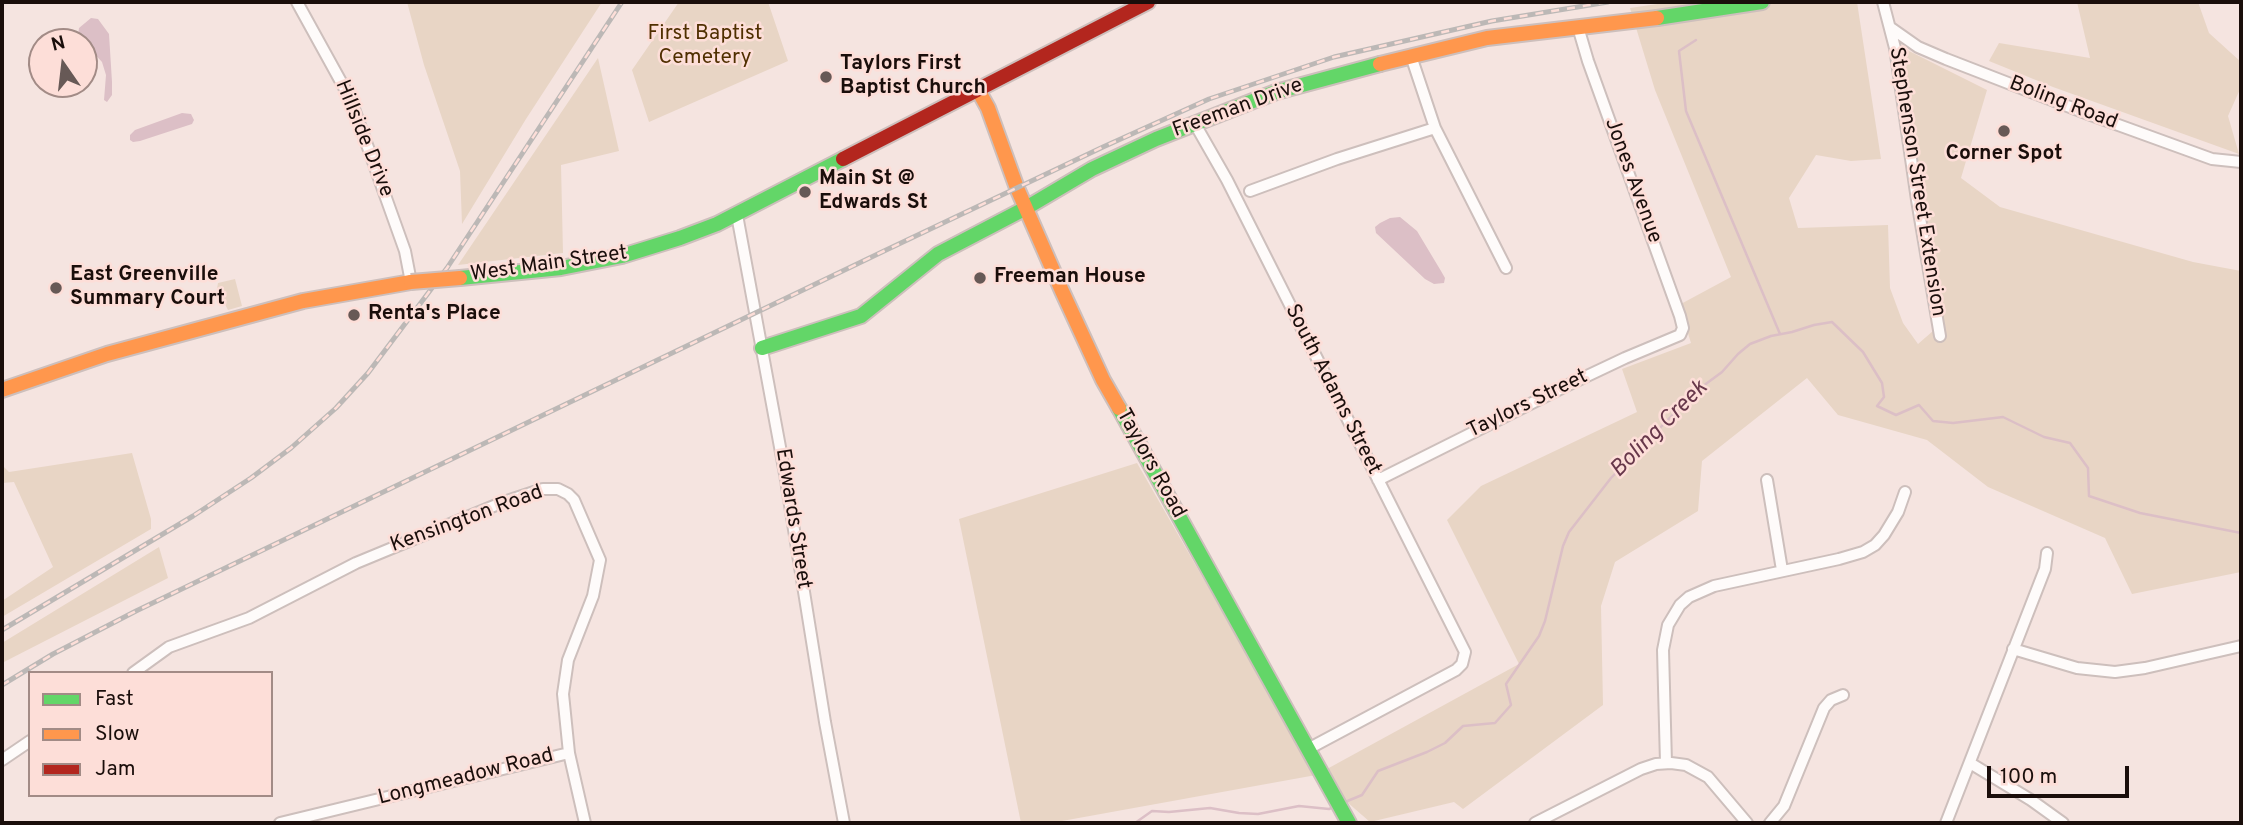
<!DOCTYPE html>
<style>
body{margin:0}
#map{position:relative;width:2243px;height:825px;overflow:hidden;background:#f5e4e0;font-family:Overpass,sans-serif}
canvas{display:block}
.frame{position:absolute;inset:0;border:4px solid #1a0e0b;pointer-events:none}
.legend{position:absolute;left:28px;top:671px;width:245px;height:126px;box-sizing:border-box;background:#fdded8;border:2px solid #a28b86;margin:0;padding:9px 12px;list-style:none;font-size:21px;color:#1a0e0b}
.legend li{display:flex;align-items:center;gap:14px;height:35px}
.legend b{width:35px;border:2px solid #a28b86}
.north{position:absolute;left:28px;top:28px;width:70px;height:70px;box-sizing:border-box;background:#fdded8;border:2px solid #a28b86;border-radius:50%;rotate:346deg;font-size:19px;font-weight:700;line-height:28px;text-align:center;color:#1a0e0b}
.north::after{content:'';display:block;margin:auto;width:24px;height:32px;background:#675956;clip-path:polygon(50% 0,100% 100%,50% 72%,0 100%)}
.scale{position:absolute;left:1987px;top:766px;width:142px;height:32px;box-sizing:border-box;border:4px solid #1a0e0b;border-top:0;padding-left:9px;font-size:21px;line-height:24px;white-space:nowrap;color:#1a0e0b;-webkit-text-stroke:5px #fdded8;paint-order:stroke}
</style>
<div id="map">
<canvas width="2243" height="825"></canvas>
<div class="frame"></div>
<ul class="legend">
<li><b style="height:9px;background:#63d668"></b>Fast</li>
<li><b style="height:9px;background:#ff974d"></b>Slow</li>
<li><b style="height:9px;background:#b3261e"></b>Jam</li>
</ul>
<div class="north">N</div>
<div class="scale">100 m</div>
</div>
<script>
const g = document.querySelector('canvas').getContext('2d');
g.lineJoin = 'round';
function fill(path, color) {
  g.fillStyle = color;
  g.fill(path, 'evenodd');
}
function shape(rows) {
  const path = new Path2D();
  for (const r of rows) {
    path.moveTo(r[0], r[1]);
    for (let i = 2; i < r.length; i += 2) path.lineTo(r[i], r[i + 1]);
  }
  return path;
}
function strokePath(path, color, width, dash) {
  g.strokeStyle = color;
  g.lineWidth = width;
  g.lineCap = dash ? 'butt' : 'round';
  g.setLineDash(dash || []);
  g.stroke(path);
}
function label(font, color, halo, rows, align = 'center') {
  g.font = font + ' Overpass,sans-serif';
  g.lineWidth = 5;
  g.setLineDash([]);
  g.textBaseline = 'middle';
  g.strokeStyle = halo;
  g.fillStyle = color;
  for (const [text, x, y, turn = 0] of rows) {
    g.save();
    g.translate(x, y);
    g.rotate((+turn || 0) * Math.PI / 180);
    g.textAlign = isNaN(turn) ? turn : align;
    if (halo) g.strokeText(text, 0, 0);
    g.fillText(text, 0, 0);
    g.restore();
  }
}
const green = shape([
 [407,2,602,2,526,119,462,224,460,171,424,65],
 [679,2,768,2,788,61,649,122,632,70],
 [1671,2,1857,2,1881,159,1851,161,1816,155,1789,198,1798,228,1888,225,1890,288,1903,323,1918,344,1941,324,1899,46,1987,90,1961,178,2000,207,2193,262,2241,271,2241,572,2132,594,2105,538,1988,487,1927,440,1838,415,1807,378,1702,461,1698,511,1615,562,1601,606,1603,705,1463,809,1454,802,1370,822,1316,775,1051,823,1021,823,959,519,1137,463,1316,775,1519,664,1447,520,1481,486,1637,412,1622,369,1691,343,1679,305,1731,277,1655,90,1630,8],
 [2077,2,2198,2,2209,33,2241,62,2241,87,2228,116,2239,154,2053,87,1989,61,1999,43,2090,58],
 [598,58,619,151,561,165,563,253,458,265],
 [235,279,242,306,228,310,217,289,218,283],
 [132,453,151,519,151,529,2,617,2,601,53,567,14,482,2,483,2,465,9,472],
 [159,547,168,578,2,663,2,643]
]);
const water = shape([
 [91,18,98,19,109,34,112,82,112,95,107,102,104,100,106,75,102,62,78,36,79,28],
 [182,113,191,114,194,120,192,124,140,141,133,142,130,140,130,135,135,130],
 [1400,217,1417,231,1441,271,1445,278,1444,283,1434,284,1425,279,1376,233,1375,227,1380,223,1390,218]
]);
const stream = shape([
 [1696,40,1679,51,1686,111,1780,334],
 [1345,802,1362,795,1378,771,1427,752,1445,743,1463,726,1495,723,1511,705,1506,684,1539,636,1545,621,1563,546,1569,532,1611,478,1695,392,1722,372,1738,354,1750,344,1771,336,1792,332,1814,325,1832,322,1863,352,1882,383,1884,397,1877,406,1896,415,1919,405,1933,421,1953,423,2003,417,2044,437,2070,443,2088,468,2089,496,2140,513,2241,533],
 [1135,823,1152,811,1169,812,1210,808,1239,813,1258,814,1299,806,1329,809,1336,806]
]);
const street = shape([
 [297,2,351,100,405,251,411,282],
 [1883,2,1895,48,1917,200,1940,336],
 [1891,28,1918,47,1946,59,2088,114,2212,159,2241,162],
 [1411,56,1435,128,1506,268],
 [1195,124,1227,180,1465,652,1462,664,1456,670,1308,749],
 [1250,191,1337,159,1435,128],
 [737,215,785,474,825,722,844,823],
 [1378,480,1568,385,1625,358,1680,335,1683,328,1680,316,1588,61,1578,27],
 [1767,480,1782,570],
 [2013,649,2077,668,2115,672,2145,668,2241,646],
 [133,673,169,647,249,618,356,563,501,503,543,489,558,489,568,494,574,500,600,560,593,596,568,660,563,694,569,753,585,823],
 [2,760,30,741],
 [1666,763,1663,650,1668,625,1680,605,1689,597,1714,586,1839,559,1863,552,1875,545,1884,535,1898,512,1905,492],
 [1970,763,2031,800,2063,823],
 [280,823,569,753],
 [1535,823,1641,769,1656,764,1671,763,1686,765,1708,777,1747,823],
 [1770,823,1784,806,1824,708,1831,700,1843,695],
 [1946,823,2045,569,2047,553]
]);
const fast = shape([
 [1657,18,1762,2],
 [460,278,561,268,622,256,680,238,717,224,843,159],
 [762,348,861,316,938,254,1026,208,1092,169,1156,139,1276,92,1380,64],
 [1119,408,1349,823]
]);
const slow = shape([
 [1380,64,1487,38,1657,18],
 [978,90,988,108,1017,188,1062,291,1103,380,1119,408],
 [2,390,107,354,303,301,411,282]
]);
const jam = shape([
 [843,159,1148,2]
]);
const rail = shape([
 [2,630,193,516,251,478,291,448,336,408,368,373,447,268,622,2],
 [2,685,53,654,136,611,884,251,1103,147,1209,99,1334,57,1492,21,1608,2]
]);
const slowBridge = shape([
 [411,282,460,278]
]);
const markers = [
 [826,77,7,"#675956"],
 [2004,131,7,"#675956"],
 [805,192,7,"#675956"],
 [980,278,7,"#675956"],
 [56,288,7,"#675956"],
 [354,315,7,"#675956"]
];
const parkNames = [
 ["First Baptist",705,35],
 ["Cemetery",705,59]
];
const poiNames = [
 ["Taylors First",840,65],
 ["Baptist Church",840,89],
 ["Corner Spot",2004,155,"center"],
 ["Main St @",819,180],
 ["Edwards St",819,204],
 ["East Greenville",70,276],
 ["Summary Court",70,300],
 ["Freeman House",994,278],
 ["Renta's Place",368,315]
];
const streetNames = [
 ["Boling Road",2063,104,21],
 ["Freeman Drive",1238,109,-20],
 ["Hillside Drive",363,139,68],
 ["Jones Avenue",1632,181,70],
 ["Stephenson Street Extension",1916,182,81],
 ["West Main Street",549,265,-8],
 ["South Adams Street",1332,390,63],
 ["Taylors Street",1528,405,-26],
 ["Taylors Road",1150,464,61],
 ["Edwards Street",792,519,81],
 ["Kensington Road",467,520,-20],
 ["Longmeadow Road",466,778,-14]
];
const waterNames = [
 ["Boling Creek",1660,430,-45]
];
fill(green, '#e8d5c5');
fill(water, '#dcbfc6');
strokePath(stream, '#dcbfc6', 2.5);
strokePath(street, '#cdbfbc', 14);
strokePath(fast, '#cdbfbc', 18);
strokePath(slow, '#cdbfbc', 18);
strokePath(jam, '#cdbfbc', 18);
strokePath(street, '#fefbfa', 10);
strokePath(fast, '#63d668', 14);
strokePath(slow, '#ff974d', 14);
strokePath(jam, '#b3261e', 14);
strokePath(rail, '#bcb8b6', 5);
strokePath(rail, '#fdded8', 2.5, [8]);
strokePath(slowBridge, '#cdbfbc', 18, []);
strokePath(slowBridge, '#ff974d', 14);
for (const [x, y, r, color] of markers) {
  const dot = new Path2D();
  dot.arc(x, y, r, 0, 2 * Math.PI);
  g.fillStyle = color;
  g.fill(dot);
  strokePath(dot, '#fdded8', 2.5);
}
label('21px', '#4f2f00', '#fdded8', parkNames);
label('bold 21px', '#1a0e0b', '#fdded8', poiNames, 'left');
label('21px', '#1a0e0b', '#fdded8', streetNames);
label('italic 23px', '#67374a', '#fdded8', waterNames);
</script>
